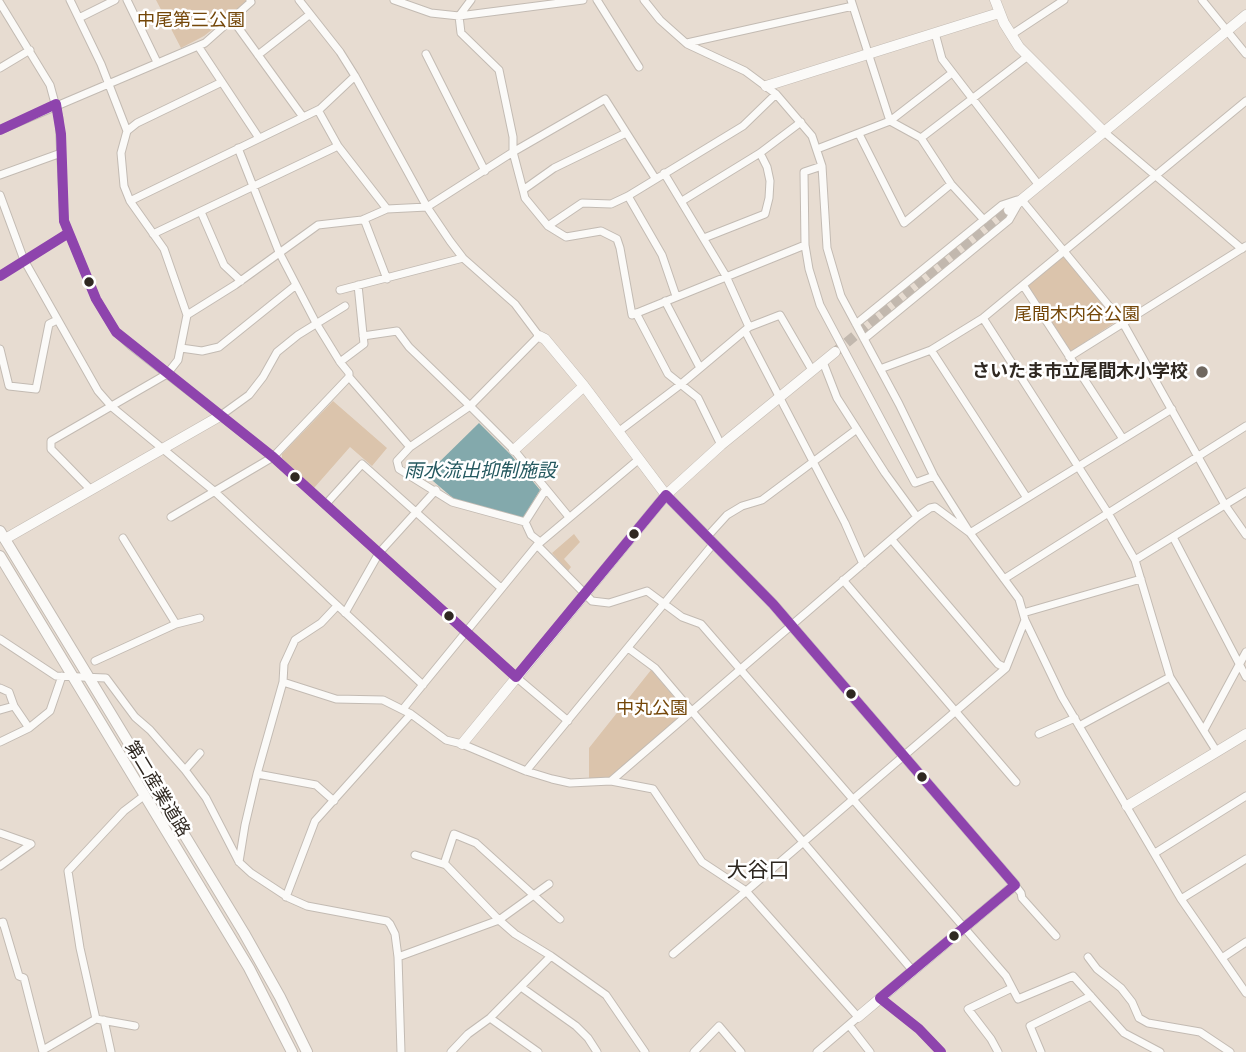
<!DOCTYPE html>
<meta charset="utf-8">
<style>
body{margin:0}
canvas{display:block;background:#e7dcd1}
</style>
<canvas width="1246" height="1052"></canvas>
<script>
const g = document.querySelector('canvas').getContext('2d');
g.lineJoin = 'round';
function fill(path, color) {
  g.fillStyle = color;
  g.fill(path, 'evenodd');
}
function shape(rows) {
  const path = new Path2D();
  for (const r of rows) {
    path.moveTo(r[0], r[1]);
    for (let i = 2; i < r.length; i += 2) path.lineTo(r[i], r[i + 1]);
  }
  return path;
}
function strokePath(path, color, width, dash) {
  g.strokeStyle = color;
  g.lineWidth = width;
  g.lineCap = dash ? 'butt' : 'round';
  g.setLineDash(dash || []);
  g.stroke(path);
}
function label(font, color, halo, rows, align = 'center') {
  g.font = font + ' Montserrat,"Noto Sans JP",sans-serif';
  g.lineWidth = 5;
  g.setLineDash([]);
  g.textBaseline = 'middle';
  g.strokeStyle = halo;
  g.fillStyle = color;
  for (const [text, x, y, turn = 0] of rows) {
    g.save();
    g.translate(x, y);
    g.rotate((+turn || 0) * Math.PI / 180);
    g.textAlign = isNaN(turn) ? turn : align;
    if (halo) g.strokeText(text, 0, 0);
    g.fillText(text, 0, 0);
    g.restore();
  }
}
const green = shape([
 [156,0,247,0,247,2,204,36,181,48],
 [1064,257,1114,319,1114,323,1073,350,1068,350,1028,289,1029,284,1060,258],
 [333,401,387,448,372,466,350,447,314,488,282,458,282,454],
 [574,534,580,542,564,559,571,567,568,571,552,553],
 [651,670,684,709,684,714,609,778,589,778,589,748]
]);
const water = shape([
 [479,423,511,455,540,490,523,518,454,499,426,475]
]);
const secondaryTunnel = shape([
 [835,352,1009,210]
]);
const street = shape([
 [70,0,101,64,127,131],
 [127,0,157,62],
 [299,0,340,52,355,76,427,207,450,241,463,258,515,304,539,336,470,406,409,347,397,331,363,336],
 [394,0,431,13,459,16,583,0],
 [471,0,459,16,461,33,499,70,513,137,513,152,523,190,554,168,626,133],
 [597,0,639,67],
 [644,0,660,20,687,44,745,71,776,94,812,136,822,166,827,248,841,296,899,404,934,476,970,533,1019,599,1025,620,1062,697,1181,899,1246,993],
 [851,0,890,121,921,138,951,184,984,220],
 [1202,0,1246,54],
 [0,3,50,85,59,118,64,221,96,299,116,332,131,346,273,457,516,677,568,721],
 [79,18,115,0],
 [232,19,303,117],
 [935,33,942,59,1038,184],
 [1011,35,1064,0],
 [687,43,853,6],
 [198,46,259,138],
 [426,54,485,171],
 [258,55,309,15],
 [0,68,30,50],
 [318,110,338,146,387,209],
 [0,130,205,43,251,2,250,0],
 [1103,131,1242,249],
 [859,134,904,223,951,184],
 [921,138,1028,56],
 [238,148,279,252,316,323,340,362],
 [817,149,890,121,952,73],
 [822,166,804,172,805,245,809,269,820,305,915,483,934,476],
 [664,173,726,276,749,327],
 [0,175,61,153],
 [523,190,525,198,548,226,566,237,601,231,617,239,620,248,632,315,805,245],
 [0,195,24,260,98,391,112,407,214,491,423,685],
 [628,196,662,255,676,296],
 [1021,199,1123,323,1225,505,1246,535],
 [130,201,320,109,355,76],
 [682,201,760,153,801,122],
 [201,212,224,265,241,281],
 [364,219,387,279],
 [548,226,582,203,611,204,628,196,743,126,776,94],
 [153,234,338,146],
 [704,238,765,214,769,198,770,181,767,167,760,153],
 [0,276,67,234],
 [1023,285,1123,439],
 [340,290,463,258],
 [665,301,700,368],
 [636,313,668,374,698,398,721,445],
 [187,315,164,249,130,201,124,186,121,153,127,131,137,123,222,82],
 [983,318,1108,513,1135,560,1170,677,1217,752],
 [856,324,1002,205,1017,200],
 [745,331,845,523,863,564],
 [864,339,1009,220,1017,206],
 [181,348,202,351,219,347,296,285],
 [0,349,9,386,36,389,49,324,57,320],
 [931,350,1027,498],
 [1069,357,1246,246],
 [823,362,837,398,885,473,917,517],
 [880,369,931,350,983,318,1246,101],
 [349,377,410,447],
 [220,416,249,395,263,377,277,352,298,335,345,306],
 [618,432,680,385,749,327,780,315,812,370],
 [91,490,51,449,51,441,167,374,178,360,187,315,235,285,318,225,362,220,387,209,427,207,513,152,605,99,655,178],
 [326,504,362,464,501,588],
 [171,517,273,457,349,377,349,373,340,362,364,344,358,285],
 [525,522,452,502,399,469,397,461,410,447,470,406,514,450,569,517],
 [707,537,727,515,742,506,762,500,857,429],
 [1173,537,1246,677],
 [123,538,176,624],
 [892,540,998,664,1006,668],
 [540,542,531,535,525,522,546,489],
 [537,545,592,601,609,603,647,591,682,617,701,624,1006,976,1018,999,1073,976,1124,1033,1160,1052],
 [1135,560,1246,492],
 [1004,579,1246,426],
 [843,580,1016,782],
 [345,613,379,553,436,490],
 [1023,613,1141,579],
 [0,639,56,676,106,678,135,717,150,730,185,770,200,753],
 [628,648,655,668,913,971],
 [95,661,176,624,200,618],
 [283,682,336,699,383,700,411,714,446,740,462,744,526,771,552,779,570,783,611,781,653,789,702,862,746,891,858,1017,817,1052],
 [0,688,9,692,14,706,29,728],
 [403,709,537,545,638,460],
 [0,710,14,706],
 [1079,726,1170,677],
 [1204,730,1246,652],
 [1039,734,1075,718],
 [0,742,29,728,50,711,62,676],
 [185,770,206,798,239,862,251,873,289,898,307,906,387,921,390,924,395,934,398,957,401,1052],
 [526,771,714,543],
 [257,774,316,785,334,801],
 [611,781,917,517,930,508,935,507,970,533,1172,409],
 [0,833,31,844],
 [1155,853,1246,796],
 [415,855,446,865,499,920,515,934,551,956],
 [239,862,245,825,257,774,283,682,284,664,295,640,321,623,337,606],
 [444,864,454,834,476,843,560,919],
 [0,866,31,844],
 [1015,885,1021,893,1022,898,1056,936],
 [286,897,315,821,411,714],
 [1181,899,1246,859],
 [0,923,3,922,19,976,24,978,43,1052],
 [673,954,1006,668,1025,620],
 [398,957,499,920,549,884],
 [1088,957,1097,969,1121,988,1132,1002,1139,1018,1148,1023,1200,1032,1230,1052],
 [1222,958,1246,942],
 [521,987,576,1026,588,1038,597,1052],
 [880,998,919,1029,941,1052],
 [490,1018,538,1052],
 [96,1019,80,948,68,871,124,811,145,795],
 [104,1020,111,1052],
 [849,1025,870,1052],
 [43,1050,96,1019,135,1026],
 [451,1052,468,1034,490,1018,551,956,606,995,645,1052],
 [694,1052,719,1026,741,1052],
 [998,1052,991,1039,968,1009,1012,988],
 [1041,1052,1030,1026,1091,996]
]);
const secondary = shape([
 [995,0,1004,23,1019,47,1103,131],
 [766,86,999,13],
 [1009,210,1246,15],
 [539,336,545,339,584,386,666,495,773,604,1015,885,858,1017],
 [514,450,584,386],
 [5,539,220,416],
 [462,744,666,495,721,445,835,352],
 [1127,806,1246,734]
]);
const primary = shape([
 [0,531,244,933,280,997,307,1052],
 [0,556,249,968,292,1052]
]);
const bus1 = shape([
 [0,130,56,104,61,134,64,221,96,299,116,332,273,457,516,677],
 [0,276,67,234],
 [666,495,773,604,1015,885],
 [516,677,666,495],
 [880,998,1015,885],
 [880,998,919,1029,941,1052]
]);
const markers = [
 [89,282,6,"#2f2821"],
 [1202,372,7,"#6f675f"],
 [295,477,6,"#2f2821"],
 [634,534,6,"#2f2821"],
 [449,616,6,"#2f2821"],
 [851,694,6,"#2f2821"],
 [922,777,6,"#2f2821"],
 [954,936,6,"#2f2821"]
];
const parkNames = [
 ["中尾第三公園",191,21],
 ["尾間木内谷公園",1077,315],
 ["中丸公園",652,709]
];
const poiNames = [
 ["さいたま市立尾間木小学校",1188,372]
];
const streetNames = [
 ["第二産業道路",157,789,59]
];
const waterNames = [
 ["雨水流出抑制施設",480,471]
];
const quarterNames = [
 ["大谷口",758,871]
];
fill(green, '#dbc4ac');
fill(water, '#83a9ac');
strokePath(secondaryTunnel, '#c2b8ae', 10, [10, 5]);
strokePath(street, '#c3bbb3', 9);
strokePath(secondary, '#c3bbb3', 11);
strokePath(primary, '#c3bbb3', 12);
strokePath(street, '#fbfaf8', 7);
strokePath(secondary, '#fbfaf8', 10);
strokePath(primary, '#fbfaf8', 10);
strokePath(bus1, '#8e44ad', 10);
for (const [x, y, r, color] of markers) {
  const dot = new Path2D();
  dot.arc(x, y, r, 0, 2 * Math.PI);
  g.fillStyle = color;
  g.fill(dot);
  strokePath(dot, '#fff', 2.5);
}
label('18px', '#744709', '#fff', parkNames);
label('bold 18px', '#2f2821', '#fff', poiNames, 'right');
label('18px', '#2f2821', '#fff', streetNames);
label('italic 19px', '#24585f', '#fff', waterNames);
label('21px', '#2f2821', '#fff', quarterNames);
</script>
